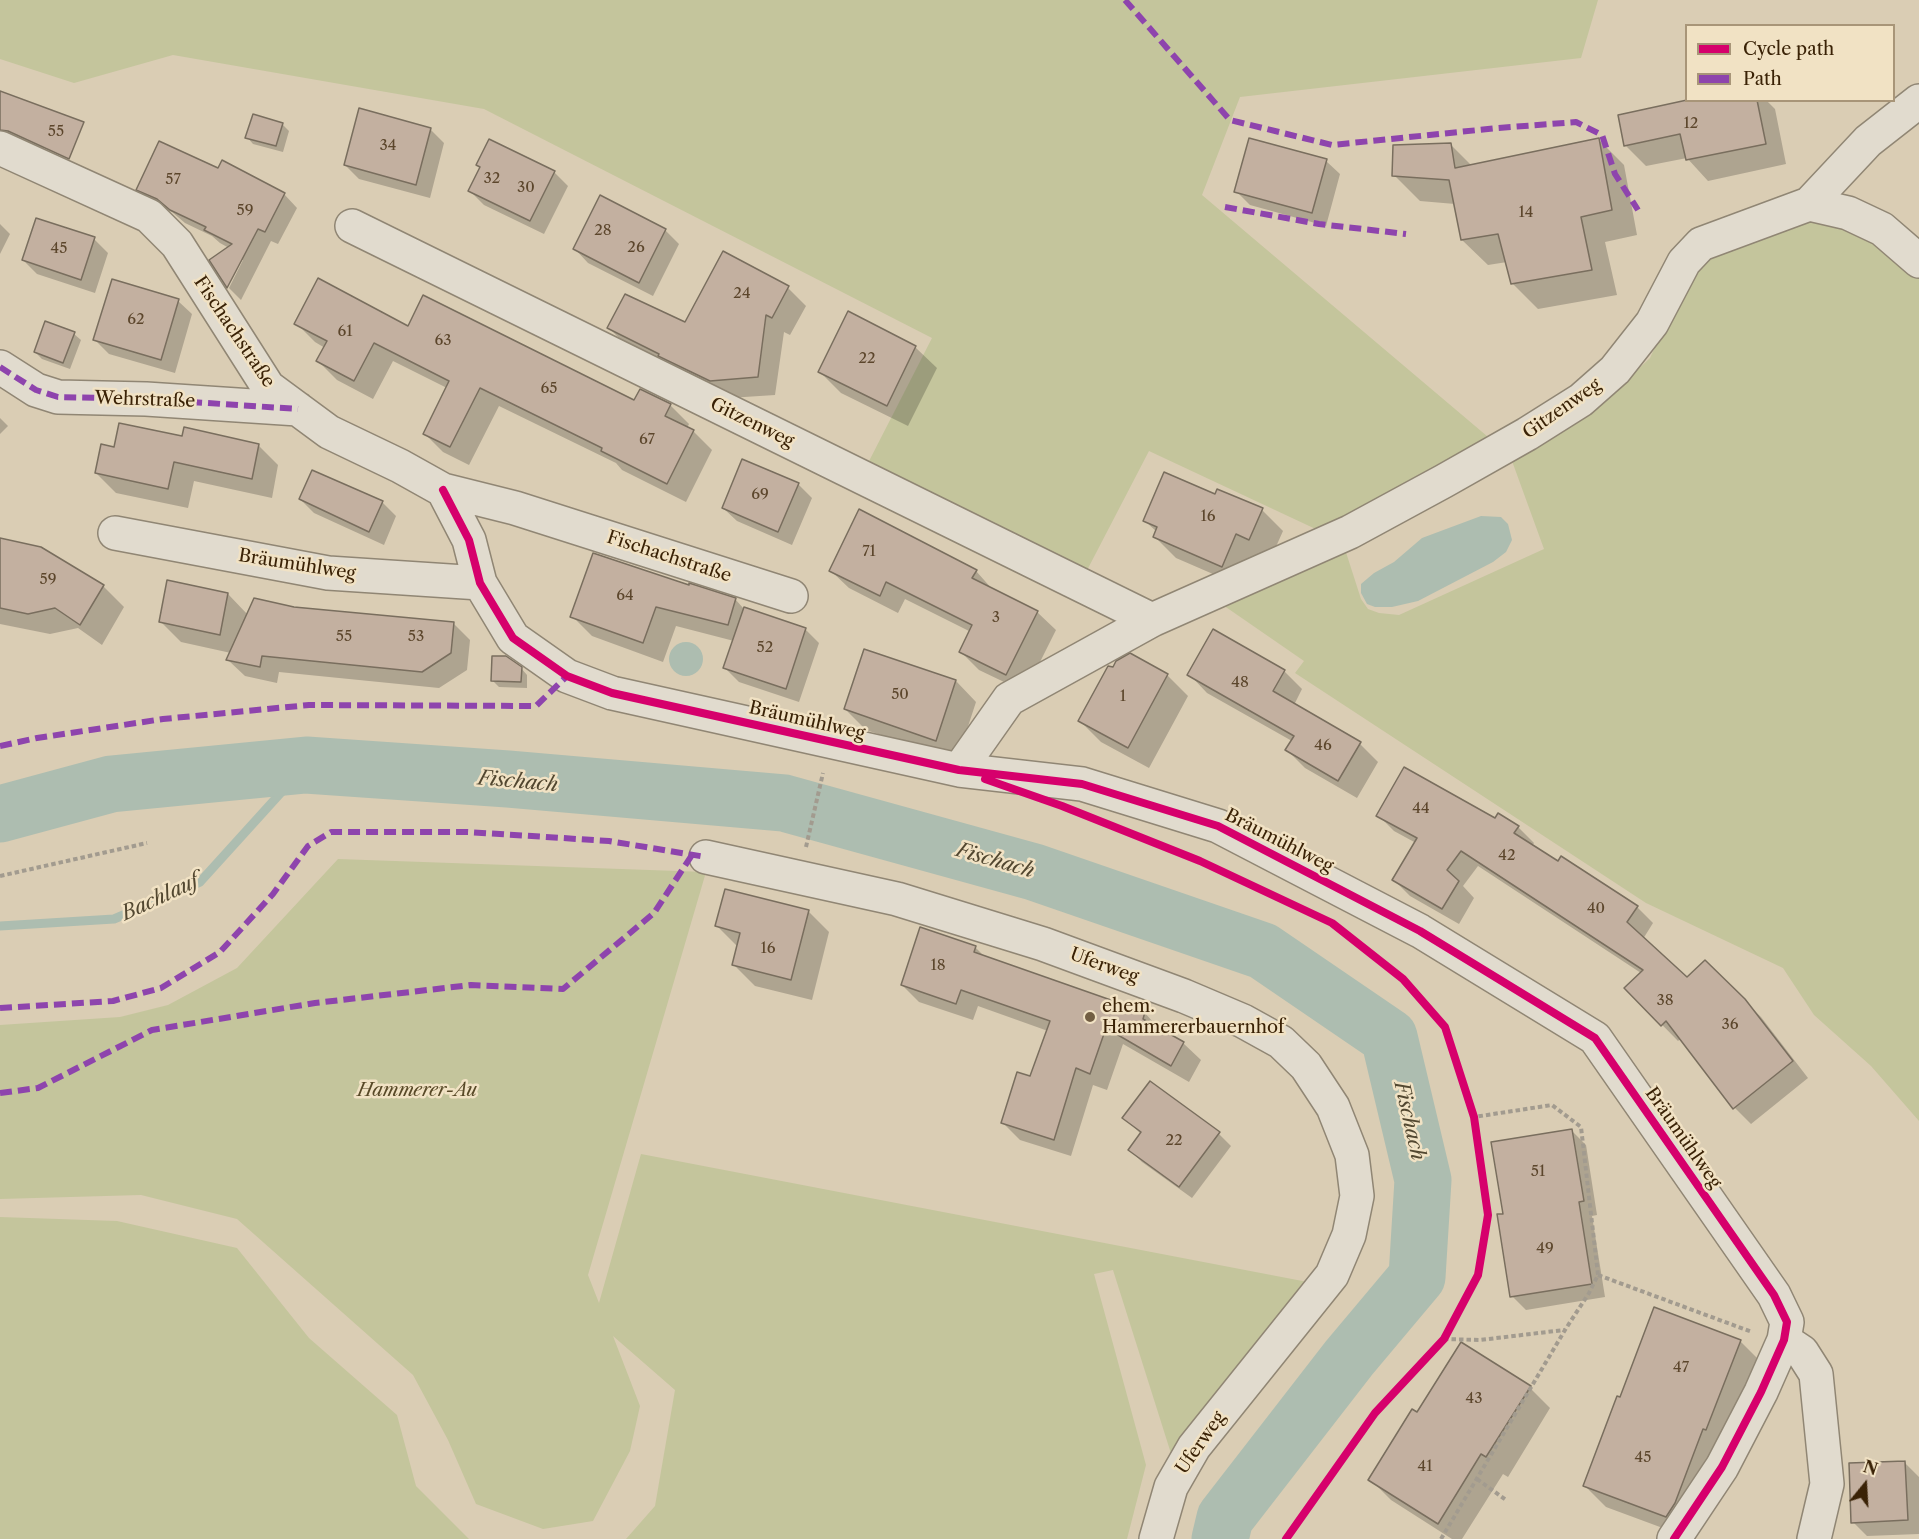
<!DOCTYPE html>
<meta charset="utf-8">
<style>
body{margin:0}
#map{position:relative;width:1919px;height:1539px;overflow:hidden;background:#dacdb4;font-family:"Libre Caslon Text",serif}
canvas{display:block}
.legend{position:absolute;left:1685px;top:24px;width:210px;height:78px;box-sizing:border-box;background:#f1e2c4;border:2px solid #a89578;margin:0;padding:8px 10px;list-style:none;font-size:18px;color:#3a2206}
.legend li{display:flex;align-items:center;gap:12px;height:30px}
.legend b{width:30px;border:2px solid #a89578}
.north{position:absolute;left:1835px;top:1455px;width:60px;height:60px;-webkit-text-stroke:4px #f1e2c4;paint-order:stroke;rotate:18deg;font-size:16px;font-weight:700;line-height:24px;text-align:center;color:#3a2206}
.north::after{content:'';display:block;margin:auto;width:21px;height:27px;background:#3a2206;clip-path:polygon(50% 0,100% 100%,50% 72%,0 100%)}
</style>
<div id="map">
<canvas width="1919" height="1539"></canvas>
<ul class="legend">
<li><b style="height:8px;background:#d6006c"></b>Cycle path</li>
<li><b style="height:8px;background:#8e44ad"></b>Path</li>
</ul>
<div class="north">N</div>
</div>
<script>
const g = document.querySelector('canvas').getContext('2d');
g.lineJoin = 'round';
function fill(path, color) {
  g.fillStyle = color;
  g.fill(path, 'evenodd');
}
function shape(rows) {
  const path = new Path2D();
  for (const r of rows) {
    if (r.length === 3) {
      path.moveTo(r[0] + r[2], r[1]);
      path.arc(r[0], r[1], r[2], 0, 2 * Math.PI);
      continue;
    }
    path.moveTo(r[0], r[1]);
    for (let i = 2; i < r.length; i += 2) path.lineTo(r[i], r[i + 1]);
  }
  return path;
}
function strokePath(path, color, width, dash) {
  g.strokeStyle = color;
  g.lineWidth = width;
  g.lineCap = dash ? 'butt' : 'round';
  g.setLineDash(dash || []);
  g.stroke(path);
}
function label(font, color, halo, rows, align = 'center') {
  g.font = font + ' "Libre Caslon Text",serif';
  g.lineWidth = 5;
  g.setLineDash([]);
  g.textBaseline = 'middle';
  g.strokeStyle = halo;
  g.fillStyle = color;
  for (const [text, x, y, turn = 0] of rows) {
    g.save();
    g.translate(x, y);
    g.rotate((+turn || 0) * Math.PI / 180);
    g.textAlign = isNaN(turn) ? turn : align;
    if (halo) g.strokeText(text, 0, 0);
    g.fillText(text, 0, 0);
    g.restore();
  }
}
const green = shape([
 [0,0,1598,0,1581,58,1240,97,1202,195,1494,442,1322,532,1149,451,1083,578,866,467,932,338,484,109,173,55,74,83,0,59],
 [1796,218,1858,223,1919,273,1919,1121,1871,1066,1814,1015,1783,968,1646,903,1295,673,1304,661,1220,603,1343,543,1361,599,1368,609,1379,613,1399,615,1544,549,1512,461,1609,397,1650,358,1684,285,1714,252],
 [338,859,706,872,588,1275,599,1303,641,1154,1318,1284,1174,1463,1113,1270,1094,1274,1146,1465,1127,1539,626,1539,655,1506,675,1390,613,1336,640,1406,630,1451,593,1521,543,1529,476,1504,448,1440,413,1375,237,1219,141,1195,0,1199,0,1025,120,1017,168,1005,237,968],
 [0,1217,117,1221,237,1248,309,1338,397,1415,416,1486,469,1539,0,1539]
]);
const water = shape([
 [1481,516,1501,517,1508,524,1512,540,1506,552,1493,562,1418,601,1392,607,1375,607,1367,604,1361,593,1361,584,1374,573,1394,562,1422,538],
 [686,659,17]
]);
const shadow = shape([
 [0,92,57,122,41,153,0,143],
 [1695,100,1766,100,1775,109,1786,164,1708,181,1687,158,1646,166,1625,145],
 [254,116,283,125,289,131,283,152,253,144,247,137],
 [430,129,444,143,430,198,359,179,345,165],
 [1598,139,1624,165,1637,235,1605,242,1617,295,1538,309,1512,283,1507,262,1488,265,1462,240,1455,204,1420,201,1394,175,1450,144,1472,166],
 [1326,161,1340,174,1326,226,1250,205,1236,191],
 [481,168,554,172,568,186,544,234,484,205,470,191],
 [219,170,284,194,297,208,278,244,271,241,241,300,229,288,243,260,240,260,229,248,220,243,212,236,185,223,172,212,151,203,138,189],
 [37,220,94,239,108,253,95,293,37,274,23,260],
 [0,224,10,234,0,254],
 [665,230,679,244,653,296,588,263,575,249],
 [788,288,806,306,790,335,784,332,775,395,729,398,626,345,608,327,685,324],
 [178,301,192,314,175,373,109,354,95,340],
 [849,313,916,348,937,368,908,426,841,393,820,372],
 [296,323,408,328,635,402,670,405,689,424,687,428,693,431,712,450,686,502,622,470,616,463,499,406,469,465,443,452,424,433,447,388,393,361,373,399,337,380,318,361,325,348,315,342],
 [74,334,81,340,70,369,42,359,35,352],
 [0,418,8,426,0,434],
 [183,438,258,445,278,465,272,498,194,481,188,508,116,493,96,473,115,448],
 [798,484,812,498,792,545,737,521,723,508],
 [1215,496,1262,510,1283,531,1270,560,1257,554,1243,587,1176,558,1155,537,1157,532,1145,521],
 [300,499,382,502,396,516,384,545,314,513],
 [0,540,103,586,124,607,102,645,78,628,50,634,0,624],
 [830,570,976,571,993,590,1037,612,1056,630,1025,692,979,670,961,652,971,632,905,599,898,613,849,588],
 [690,587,735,599,744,609,805,629,819,643,799,702,739,682,725,668,734,641,676,626,663,662,592,636,572,616],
 [228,594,248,615,293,608,453,623,470,640,467,670,439,688,279,672,277,683,245,676,228,660,231,653,181,642,160,621],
 [865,651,956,681,976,702,957,760,866,730,845,709],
 [521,668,527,675,527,688,499,687,493,681],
 [1284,671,1302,689,1294,705,1360,744,1378,762,1357,798,1305,768,1287,750,1292,741,1207,693,1189,674],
 [1167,675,1188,696,1149,768,1101,742,1080,721],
 [1378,815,1495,820,1518,827,1534,843,1532,846,1637,907,1653,923,1643,939,1688,980,1705,962,1761,1017,1808,1078,1751,1124,1735,1108,1681,1038,1678,1041,1626,988,1641,973,1478,866,1463,886,1474,898,1459,924,1410,896,1394,880,1416,843,1394,831],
 [808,911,829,932,812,1000,755,986,734,965,738,947,717,926],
 [975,947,985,957,1145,1013,1161,1031,1183,1043,1201,1060,1189,1082,1123,1044,1107,1090,1093,1085,1071,1156,1020,1140,1003,1123,1031,1078,1048,1031,978,1006,973,1020,919,1002,902,985],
 [1124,1118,1219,1134,1231,1146,1192,1198,1142,1162,1130,1150,1141,1134],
 [1572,1131,1586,1145,1597,1215,1592,1216,1605,1297,1526,1310,1512,1296,1504,1215],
 [1740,1341,1761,1362,1687,1537,1606,1507,1585,1486,1621,1398],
 [1530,1388,1550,1408,1508,1477,1503,1474,1462,1539,1452,1539,1391,1500,1370,1479,1417,1415],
 [1905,1463,1919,1477,1919,1534,1867,1536,1853,1522]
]);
const stream = shape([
 [0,926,114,919,200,882,306,765]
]);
const river = shape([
 [0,814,111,784,306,765,508,779,784,803,1034,872,1263,951,1389,1037,1423,1180,1417,1277,1349,1358,1225,1518,1220,1539]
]);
const building = shape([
 [0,91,84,122,69,159,8,131,0,130,0,91],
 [1687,100,1757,100,1766,144,1686,160,1680,134,1624,146,1618,115,1687,100],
 [359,108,431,128,416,185,344,165,359,108],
 [253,114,283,123,276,146,245,138,253,114],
 [1249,138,1327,159,1312,213,1234,192,1249,138],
 [1599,138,1612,210,1581,217,1592,270,1511,284,1498,234,1461,240,1449,180,1392,176,1393,145,1451,143,1455,168,1599,138],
 [489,139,555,171,530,221,468,191,480,167,476,165,489,139],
 [159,141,218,168,222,160,285,193,265,232,258,229,227,288,209,260,232,244,204,230,206,227,170,210,157,199,136,190,159,141],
 [600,195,666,229,639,283,573,249,600,195],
 [36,218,95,237,81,280,22,260,36,218],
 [723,251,789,286,772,318,766,315,758,377,710,381,658,356,659,354,607,328,625,294,685,322,723,251],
 [318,278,408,326,423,295,634,400,640,389,671,404,665,416,694,430,667,484,601,451,602,448,480,388,450,447,423,434,449,381,374,343,354,381,316,361,327,341,294,324,318,278],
 [112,279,179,299,161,360,93,340,112,279],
 [848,311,916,346,887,406,818,372,848,311],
 [45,321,75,332,63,363,34,352,45,321],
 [119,423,182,436,184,427,259,444,252,479,174,462,168,489,95,473,101,444,114,447,119,423],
 [742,459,799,483,778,532,722,508,742,459],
 [312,470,383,501,369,532,299,499,312,470],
 [1164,472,1215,494,1217,489,1263,508,1249,540,1236,534,1222,567,1153,537,1157,527,1143,521,1164,472],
 [859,509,977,570,972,578,1038,611,1006,675,959,652,972,625,886,582,880,596,829,571,859,509],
 [0,538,41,547,104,585,80,625,55,608,28,614,0,608,0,538],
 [593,553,689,585,689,583,736,598,728,625,656,607,643,643,570,617,593,553],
 [167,580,228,593,220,635,159,622,167,580],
 [254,598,294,607,454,622,451,653,422,672,262,656,260,667,226,660,254,598],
 [744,607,806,628,786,689,723,668,744,607],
 [1213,629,1285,670,1273,691,1361,742,1338,781,1285,750,1294,736,1187,675,1213,629],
 [864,649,956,680,936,741,844,709,864,649],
 [1130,653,1168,674,1128,748,1078,721,1108,666,1113,667,1116,661,1130,653],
 [492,656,506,656,522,667,521,682,491,681,492,656],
 [1404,767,1495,818,1498,813,1519,826,1514,833,1558,861,1561,856,1638,906,1627,922,1687,977,1705,960,1745,999,1793,1061,1733,1109,1666,1021,1661,1026,1624,988,1643,970,1461,851,1447,870,1459,881,1442,909,1392,880,1417,838,1376,816,1404,767],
 [725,889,809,910,791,980,732,965,740,933,715,926,725,889],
 [920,927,976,946,974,952,1145,1012,1143,1019,1184,1042,1171,1066,1106,1028,1090,1074,1076,1068,1054,1140,1001,1123,1017,1072,1030,1076,1050,1021,961,990,956,1004,901,985,920,927],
 [1150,1081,1220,1132,1179,1187,1128,1150,1141,1132,1122,1118,1150,1081],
 [1572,1129,1584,1201,1579,1202,1592,1284,1510,1297,1497,1214,1503,1214,1491,1142,1572,1129],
 [1654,1307,1741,1340,1706,1430,1703,1429,1675,1503,1666,1517,1583,1486,1617,1396,1620,1397,1654,1307],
 [1461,1342,1531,1386,1486,1457,1481,1454,1438,1524,1368,1480,1412,1409,1417,1412,1461,1342],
 [1905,1461,1908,1520,1851,1523,1849,1463,1905,1461]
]);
const path = shape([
 [806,847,823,773],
 [0,876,147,843],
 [1598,1275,1752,1332],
 [1444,1339,1480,1340,1564,1330],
 [1477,1479,1506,1500],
 [1441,1539,1565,1330,1589,1293,1598,1275,1581,1127,1552,1105,1474,1117]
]);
const minor = shape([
 [0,148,149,216,177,244,268,387,329,432,400,466,443,490,515,508,791,596],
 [1809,204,1868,141,1919,101],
 [352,226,1152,620],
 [0,367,36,390,58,397,146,399,298,409],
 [443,490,469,540,480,583,513,638,567,676,612,693,959,770,1082,784,1218,826,1420,931,1595,1038,1774,1295,1787,1322,1784,1340,1761,1392,1722,1467,1674,1539],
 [115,533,328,573,480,583],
 [959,770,1009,699,1152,620,1350,532,1444,481,1527,434,1581,400,1615,370,1652,323,1684,262,1701,244,1809,204,1848,213,1882,229,1919,261],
 [706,857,897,899,1043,944,1184,996,1243,1021,1281,1042,1306,1066,1333,1107,1352,1155,1357,1196,1349,1235,1332,1275,1194,1447,1171,1487,1156,1539],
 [1784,1340,1802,1352,1816,1374,1827,1484,1814,1539]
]);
const quiet = shape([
 [1125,0,1230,120,1332,145,1498,128,1576,122,1602,135,1615,174,1638,210],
 [1225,207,1319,224,1406,234],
 [0,367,36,390,58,397,146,399,298,409],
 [0,746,37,738,163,719,309,705,536,706,567,676],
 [0,1008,113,1001,161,988,220,952,273,894,308,846,331,832,468,832,609,841,706,857],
 [0,1093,38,1088,152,1030,315,1003,471,985,563,989,654,913,692,855]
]);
const cycleway = shape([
 [443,490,469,540,480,583,513,638,567,676,612,693,959,770,1082,784,1218,826,1420,931,1595,1038,1774,1295,1787,1322,1784,1340,1761,1392,1722,1467,1674,1539],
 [985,779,1062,806,1200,861,1332,923,1403,979,1445,1027,1474,1117,1488,1215,1478,1275,1444,1339,1375,1413,1286,1539]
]);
const markers = [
 [1090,1017,6,"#725e43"]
];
const numberNames = [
 ["12",1691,124],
 ["55",56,132],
 ["34",388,146],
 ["32",492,179],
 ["57",173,180],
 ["30",526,188],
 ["59",245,211],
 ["14",1526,213],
 ["28",603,231],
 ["26",636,248],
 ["45",59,249],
 ["24",742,294],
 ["62",136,320],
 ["61",345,332],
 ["63",443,341],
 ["22",867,359],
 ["65",549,389],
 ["67",647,440],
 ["69",760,495],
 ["16",1208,517],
 ["71",869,552],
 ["59",48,580],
 ["64",625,596],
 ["3",996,618],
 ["55",344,637],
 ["53",416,637],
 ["52",765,648],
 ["48",1240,683],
 ["50",900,695],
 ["1",1123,697],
 ["46",1323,746],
 ["44",1421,809],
 ["42",1507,856],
 ["40",1596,909],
 ["16",768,949],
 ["18",938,966],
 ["38",1665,1001],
 ["36",1730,1025],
 ["22",1174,1141],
 ["51",1538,1172],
 ["49",1545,1249],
 ["47",1681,1368],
 ["43",1474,1399],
 ["45",1643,1458],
 ["41",1425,1467]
];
const streetNames = [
 ["Fischachstraße",234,332,56],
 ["Wehrstraße",145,400,2],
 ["Gitzenweg",1562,409,-35],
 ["Gitzenweg",752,423,26],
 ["Fischachstraße",669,557,18],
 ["Bräumühlweg",297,565,9],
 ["Bräumühlweg",807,721,13],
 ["Bräumühlweg",1279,841,27],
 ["Uferweg",1104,966,20],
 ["Bräumühlweg",1683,1138,55],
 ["Uferweg",1201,1443,-55]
];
const poiNames = [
 ["ehem.",1102,1007],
 ["Hammererbauernhof",1102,1028]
];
const parkNames = [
 ["Hammerer-Au",417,1091]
];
const waterNames = [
 ["Fischach",518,782,5],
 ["Fischach",995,861,16],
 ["Bachlauf",160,898,-25],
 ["Fischach",1409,1121,77]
];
fill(green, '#c4c59c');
fill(water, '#adbdb0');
fill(shadow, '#0003');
strokePath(stream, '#adbdb0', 9);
strokePath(river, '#adbdb0', 57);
fill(building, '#c3b0a0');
strokePath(building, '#796e5e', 1.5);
strokePath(minor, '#908674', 36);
strokePath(path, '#a29b8f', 4, [4.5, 3]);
strokePath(minor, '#e1dbce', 33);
strokePath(quiet, '#8e44ad', 6, [12, 6]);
strokePath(cycleway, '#d6006c', 8);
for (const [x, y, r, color] of markers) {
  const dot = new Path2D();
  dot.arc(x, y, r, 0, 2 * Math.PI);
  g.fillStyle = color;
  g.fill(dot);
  strokePath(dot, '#f1e2c4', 2);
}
label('15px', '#5c462c', null, numberNames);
label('18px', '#3a2206', '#f1e2c4', streetNames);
label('18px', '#3a2206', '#f1e2c4', poiNames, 'left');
label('italic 18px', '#584927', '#f1e2c4', parkNames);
label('italic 20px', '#524730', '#f1e2c4', waterNames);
</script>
